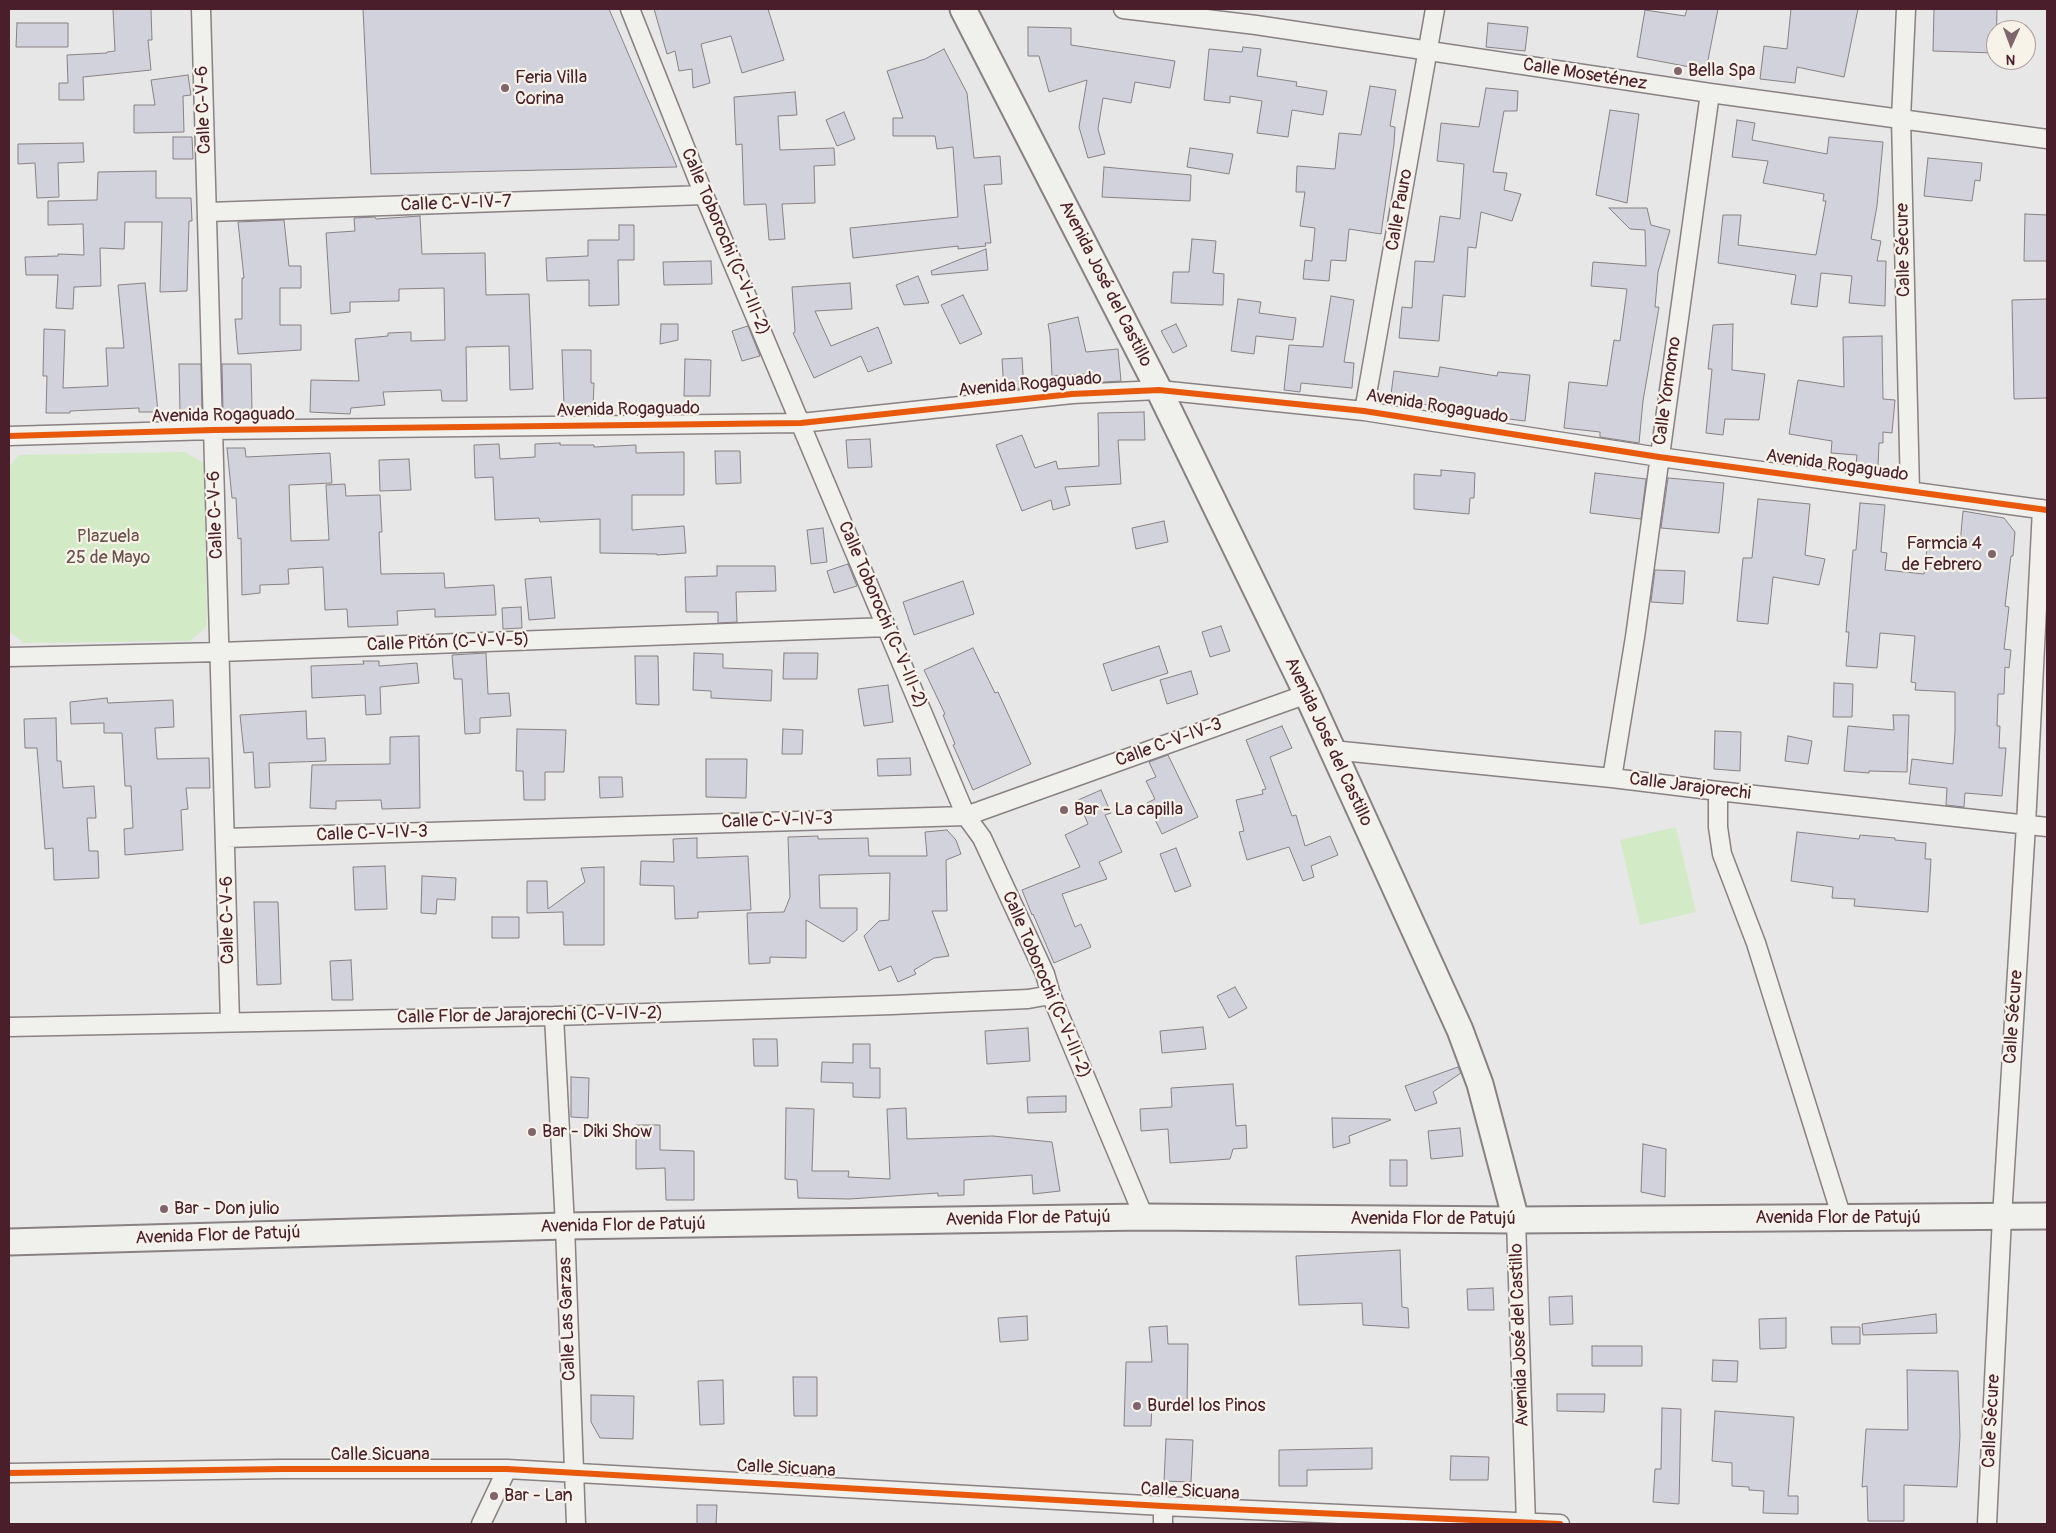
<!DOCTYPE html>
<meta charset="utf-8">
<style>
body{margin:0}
#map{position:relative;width:2056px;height:1533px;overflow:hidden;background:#e7e7e7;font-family:Pangolin,sans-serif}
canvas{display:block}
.frame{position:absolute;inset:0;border:10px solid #4a1f2b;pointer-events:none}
.north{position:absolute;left:1986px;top:20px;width:50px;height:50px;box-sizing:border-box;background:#f7f3e8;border:1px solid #b29e9c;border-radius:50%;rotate:182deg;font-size:14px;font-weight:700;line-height:20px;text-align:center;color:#4a1f2b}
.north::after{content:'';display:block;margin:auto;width:18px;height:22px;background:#81656d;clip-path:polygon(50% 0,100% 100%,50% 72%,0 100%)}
</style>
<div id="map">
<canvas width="2056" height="1533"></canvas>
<div class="frame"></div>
<div class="north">N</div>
</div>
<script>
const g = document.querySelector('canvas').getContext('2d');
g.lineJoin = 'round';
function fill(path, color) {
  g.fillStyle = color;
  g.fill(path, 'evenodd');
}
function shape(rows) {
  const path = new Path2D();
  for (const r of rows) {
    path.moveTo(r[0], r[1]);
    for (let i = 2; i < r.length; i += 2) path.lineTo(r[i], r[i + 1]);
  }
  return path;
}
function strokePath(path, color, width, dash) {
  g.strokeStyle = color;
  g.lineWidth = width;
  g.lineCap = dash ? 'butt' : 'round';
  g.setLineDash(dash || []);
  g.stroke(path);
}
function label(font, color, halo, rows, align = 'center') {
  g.font = font + ' Pangolin,sans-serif';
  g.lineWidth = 4.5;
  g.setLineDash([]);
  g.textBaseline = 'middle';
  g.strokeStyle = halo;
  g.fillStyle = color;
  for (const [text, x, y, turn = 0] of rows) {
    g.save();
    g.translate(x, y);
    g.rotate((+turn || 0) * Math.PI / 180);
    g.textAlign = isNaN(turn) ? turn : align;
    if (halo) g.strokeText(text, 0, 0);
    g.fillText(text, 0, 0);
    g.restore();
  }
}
const green = shape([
 [184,452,204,463,207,626,190,641,24,643,10,632,9,467,19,455],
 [1676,827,1696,912,1640,925,1620,840]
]);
const building = shape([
 [113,9,151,9,152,40,148,40,151,70,83,77,84,100,59,100,59,83,68,83,67,55,107,53,107,52,115,51,113,9],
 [363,9,609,9,677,167,371,174,363,9],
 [654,9,768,9,784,60,742,73,731,36,701,44,710,83,693,88,692,69,679,71,675,51,667,54,654,9],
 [1687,9,1718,9,1706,70,1637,57,1645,10,1685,16,1687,9],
 [1791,9,1858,9,1844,77,1797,67,1795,83,1760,79,1764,46,1787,49,1791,9],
 [1934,9,1997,9,1996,53,1933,51,1934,9],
 [17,23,68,23,68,47,16,47,17,23],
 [1488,23,1528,27,1525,51,1486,47,1488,23],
 [1028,27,1071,28,1071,45,1175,61,1170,88,1135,82,1131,103,1103,98,1098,129,1105,154,1088,158,1079,127,1087,80,1049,92,1039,56,1028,56,1028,27],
 [1243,47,1261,49,1257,76,1297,82,1296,86,1327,91,1323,115,1292,110,1288,137,1257,133,1262,101,1230,96,1230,103,1204,100,1209,49,1242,52,1243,47],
 [944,49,967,93,974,158,1000,156,1002,184,984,185,991,243,985,243,986,246,958,249,958,246,853,258,850,228,958,217,953,147,937,149,935,136,893,136,893,118,903,118,887,71,925,59,944,49],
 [188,75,191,95,183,96,184,132,134,133,134,105,155,105,151,80,188,75],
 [1370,86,1396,90,1390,126,1395,127,1394,144,1381,234,1349,229,1346,261,1331,260,1329,281,1303,279,1305,260,1312,261,1315,228,1300,226,1305,192,1296,192,1297,166,1335,169,1339,133,1361,135,1370,86],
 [1486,88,1518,91,1517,111,1504,111,1493,172,1507,173,1504,190,1521,194,1512,221,1481,212,1476,248,1468,247,1465,297,1443,295,1439,341,1399,338,1402,307,1412,308,1415,261,1434,262,1440,216,1460,219,1464,164,1437,161,1441,123,1479,127,1486,88],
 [795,92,797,115,778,116,780,150,834,148,835,165,814,166,815,203,782,204,785,239,769,240,766,204,744,205,742,144,736,145,734,97,795,92],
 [1610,110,1639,114,1627,203,1596,195,1610,110],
 [844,112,855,139,837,146,826,120,844,112],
 [1737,120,1755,123,1752,140,1827,154,1829,137,1883,142,1877,206,1871,239,1881,241,1877,261,1886,261,1885,306,1849,303,1852,276,1821,273,1817,307,1791,304,1796,275,1718,263,1723,215,1741,215,1738,245,1816,255,1826,201,1823,201,1824,194,1763,183,1768,161,1732,157,1737,120],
 [173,137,192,137,193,159,173,159,173,137],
 [83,143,84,162,58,163,59,197,37,198,35,163,18,164,18,144,83,143],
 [1190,148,1233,154,1229,174,1187,167,1190,148],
 [1928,158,1982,163,1980,181,1975,180,1972,201,1924,196,1928,158],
 [1104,167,1191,175,1190,201,1102,197,1104,167],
 [156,171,156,198,191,198,192,221,189,221,187,291,160,292,162,222,125,222,124,249,100,248,101,286,74,287,73,309,56,308,58,275,26,275,25,257,58,256,58,254,84,255,83,224,48,225,48,201,97,200,98,172,156,171],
 [1609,208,1647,208,1651,225,1670,230,1658,272,1655,307,1659,307,1643,401,1639,443,1600,437,1600,432,1564,428,1569,382,1607,386,1614,340,1620,341,1627,289,1591,286,1593,262,1646,266,1645,230,1630,229,1609,208],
 [2025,214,2047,215,2047,261,2024,261,2025,214],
 [420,216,422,254,485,253,486,295,529,294,533,389,510,390,509,346,466,347,467,401,442,401,441,390,383,392,385,405,351,408,350,414,310,412,311,380,359,381,355,339,388,336,388,333,411,332,411,341,445,340,444,288,399,289,399,301,350,302,350,312,331,314,326,233,355,231,354,218,375,217,376,219,420,216],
 [284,220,289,266,301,266,301,288,280,288,280,325,301,325,301,350,238,354,235,319,242,319,242,278,244,278,238,222,284,220],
 [619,225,634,225,634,260,618,260,619,305,589,306,589,280,547,281,546,258,588,256,588,240,619,240,619,225],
 [1192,239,1216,241,1213,273,1224,274,1223,305,1171,303,1173,272,1189,272,1192,239],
 [986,249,988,270,932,275,931,271,986,249],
 [711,261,712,284,664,285,663,262,711,261],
 [918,276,929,303,904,305,896,285,918,276],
 [145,283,158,412,139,412,139,408,70,411,70,413,46,413,47,376,43,376,44,329,65,330,63,388,108,386,106,348,124,348,118,285,145,283],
 [850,283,852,309,815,311,831,346,878,327,892,363,868,372,861,356,814,378,793,333,795,332,792,287,850,283],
 [963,295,982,334,960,344,941,305,963,295],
 [1331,296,1354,300,1344,362,1354,363,1352,388,1301,383,1300,392,1284,390,1289,345,1323,347,1331,296],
 [1238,299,1261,302,1259,313,1296,318,1293,340,1256,336,1254,354,1231,351,1238,299],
 [2047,299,2047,398,2014,399,2012,300,2047,299],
 [1078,317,1086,352,1118,349,1121,381,1086,383,1085,374,1052,376,1050,335,1048,324,1078,317],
 [661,324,678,324,678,340,660,344,661,324],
 [1176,324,1187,346,1173,353,1161,331,1176,324],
 [1733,324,1732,370,1765,374,1759,420,1725,419,1723,435,1706,433,1712,369,1708,369,1713,325,1733,324],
 [748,326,760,356,742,361,732,331,748,326],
 [1882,336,1883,399,1895,400,1892,433,1883,432,1883,443,1879,443,1878,466,1856,464,1857,455,1831,453,1832,441,1789,434,1798,380,1844,387,1843,337,1882,336],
 [562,350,591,350,591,383,594,383,593,407,564,406,562,350],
 [1022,358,1024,388,1004,391,1002,359,1022,358],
 [685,359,711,360,710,396,684,396,685,359],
 [179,364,201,364,202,412,180,412,179,364],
 [222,364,251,364,252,411,223,411,222,364],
 [1440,367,1497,376,1498,372,1530,375,1525,421,1493,417,1493,415,1422,404,1390,402,1394,371,1438,377,1440,367],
 [1144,412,1145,440,1118,440,1121,484,1065,487,1070,505,1053,510,1051,500,1022,511,996,445,1022,435,1035,468,1056,461,1058,469,1099,466,1098,413,1144,412],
 [870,439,872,467,848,468,846,440,870,439],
 [560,443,560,445,594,445,594,447,636,445,636,453,684,452,684,495,632,495,632,530,684,526,686,553,657,555,657,554,600,553,600,519,540,522,539,518,495,520,493,477,475,478,474,445,499,444,500,459,535,457,535,444,560,443],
 [227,448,245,448,246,457,330,453,332,483,289,485,291,541,329,540,326,485,345,484,346,496,380,495,382,532,379,532,381,574,444,573,445,588,494,585,496,615,435,617,435,609,397,611,398,625,348,627,347,609,325,610,323,567,288,569,289,584,260,585,260,593,242,595,241,538,238,539,236,498,232,498,227,448],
 [715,451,740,451,741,483,716,484,715,451],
 [409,459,411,490,380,491,379,460,409,459],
 [1441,470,1475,473,1474,498,1470,498,1469,514,1414,509,1414,474,1441,476,1441,470],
 [1595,473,1646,479,1641,519,1590,513,1595,473],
 [1668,478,1724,483,1719,533,1661,528,1668,478],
 [1758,499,1810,504,1805,555,1825,559,1819,585,1773,577,1768,624,1737,621,1743,558,1752,558,1758,499],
 [1860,503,1885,505,1881,552,1887,553,1885,570,1924,574,1928,540,1960,544,1963,511,2004,518,2015,532,2013,556,2011,556,2005,606,2009,607,2004,649,2011,650,2009,668,2005,667,2004,694,1998,694,1997,726,2000,726,1999,748,2006,748,2002,796,1965,793,1964,807,1946,805,1947,788,1909,784,1912,759,1953,764,1955,731,1955,692,1915,690,1916,683,1911,682,1915,636,1880,633,1877,668,1846,666,1849,632,1846,632,1853,550,1856,550,1860,503],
 [1164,521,1168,542,1136,549,1132,528,1164,521],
 [823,528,827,562,811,564,807,530,823,528],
 [848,564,857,586,834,593,827,571,848,564],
 [717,566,775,566,776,591,736,592,737,622,718,623,718,612,686,612,685,577,717,576,717,566],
 [1655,570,1685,571,1683,604,1651,602,1655,570],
 [551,577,555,618,529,620,525,579,551,577],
 [963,581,974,614,914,635,903,602,963,581],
 [521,607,522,628,503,629,502,608,521,607],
 [1221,626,1230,651,1210,657,1202,632,1221,626],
 [1159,646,1168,673,1112,691,1103,664,1159,646],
 [973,648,995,693,998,692,1031,764,973,790,953,745,955,744,943,715,945,714,924,670,973,648],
 [486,653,488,694,509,693,511,716,480,718,480,733,465,734,462,679,454,679,452,655,486,653],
 [694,653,723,654,723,668,772,670,771,701,711,698,711,691,693,690,694,653],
 [784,653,818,653,817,679,783,679,784,653],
 [635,656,658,656,659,705,636,704,635,656],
 [363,661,379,661,379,666,417,663,419,683,380,687,381,714,366,715,365,695,312,698,311,666,364,664,363,661],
 [1191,671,1198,694,1167,704,1160,680,1191,671],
 [1834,683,1853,684,1852,717,1833,717,1834,683],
 [888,685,893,722,864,726,858,689,888,685],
 [107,698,108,703,173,700,174,727,155,728,157,759,209,758,210,788,186,788,188,809,181,810,183,850,125,855,124,829,133,828,131,786,125,786,122,733,104,733,104,723,71,724,70,702,107,698],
 [306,711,307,739,325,738,326,761,269,763,270,787,255,788,253,752,244,753,240,715,306,711],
 [1893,715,1909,715,1907,772,1869,771,1869,773,1844,771,1848,726,1894,730,1893,715],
 [56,718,57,761,61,761,63,788,94,786,96,818,87,818,89,851,98,851,99,878,54,880,53,848,45,849,37,748,25,748,24,719,56,718],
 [1282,726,1292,748,1270,757,1292,816,1296,815,1305,846,1330,836,1338,855,1311,866,1314,877,1303,881,1289,847,1247,860,1239,832,1244,831,1236,800,1263,794,1262,790,1266,789,1246,740,1282,726],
 [517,729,566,730,564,772,545,772,545,800,524,800,523,771,516,771,517,729],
 [783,729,803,730,802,754,782,754,783,729],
 [1715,731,1741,732,1740,771,1714,769,1715,731],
 [419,736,420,808,382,809,381,800,336,801,336,809,310,808,312,765,390,764,390,737,419,736],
 [1788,736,1812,741,1808,764,1785,761,1788,736],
 [1168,755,1198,817,1162,834,1147,803,1155,799,1146,781,1156,777,1149,762,1168,755],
 [910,758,911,775,878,776,877,759,910,758],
 [706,759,747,759,746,798,706,797,706,759],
 [599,777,622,777,623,797,600,798,599,777],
 [1101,790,1111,813,1105,815,1122,852,1099,862,1107,879,1062,894,1075,927,1081,924,1091,947,1054,963,1033,914,1032,915,1022,890,1080,867,1065,835,1088,824,1078,800,1101,790],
 [947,830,956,840,961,854,946,860,947,911,932,911,949,956,934,958,914,970,916,974,898,982,891,966,879,971,864,936,879,921,889,920,890,873,819,875,820,908,857,908,857,930,843,942,806,920,806,958,770,957,770,963,749,964,747,913,784,912,790,897,788,837,818,836,818,839,868,838,869,856,927,856,925,832,947,830],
 [1797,832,1859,839,1860,835,1895,838,1895,840,1926,843,1925,859,1931,859,1928,912,1854,906,1855,899,1832,898,1833,887,1791,881,1797,832],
 [697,838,697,858,748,856,751,910,698,912,698,918,675,919,674,886,640,885,641,861,674,862,673,839,697,838],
 [1176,848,1191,886,1175,892,1160,854,1176,848],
 [385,866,387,909,355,910,353,867,385,866],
 [604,867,604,945,564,945,563,912,527,913,527,881,547,881,548,909,585,882,581,868,604,867],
 [422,876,456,878,455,900,437,899,436,914,421,913,422,876],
 [254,902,278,902,281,984,257,985,254,902],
 [492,917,519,917,519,938,492,938,492,917],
 [351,960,353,1000,332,1000,330,961,351,960],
 [1235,987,1247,1008,1229,1018,1217,996,1235,987],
 [1203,1027,1206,1049,1162,1053,1160,1031,1203,1027],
 [1028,1028,1030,1061,987,1064,985,1031,1028,1028],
 [753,1039,777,1039,778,1066,754,1066,753,1039],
 [853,1044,870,1044,870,1068,880,1068,880,1098,853,1097,853,1083,821,1082,822,1062,853,1063,853,1044],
 [1458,1067,1461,1073,1433,1092,1437,1103,1415,1111,1405,1086,1458,1067],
 [571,1077,589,1078,588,1118,571,1117,571,1077],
 [1233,1084,1236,1126,1246,1125,1247,1148,1233,1149,1230,1159,1170,1163,1168,1129,1141,1131,1140,1109,1172,1107,1171,1088,1233,1084],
 [1066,1096,1066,1112,1028,1113,1027,1097,1066,1096],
 [786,1108,814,1109,812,1171,849,1171,848,1177,890,1179,887,1109,906,1108,907,1139,993,1136,1052,1142,1060,1191,1033,1194,1032,1175,964,1180,964,1195,938,1196,938,1193,849,1199,798,1198,797,1180,785,1179,786,1108],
 [1332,1118,1390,1119,1391,1120,1349,1136,1350,1143,1333,1148,1332,1118],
 [636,1125,660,1125,660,1150,694,1151,694,1200,666,1200,665,1168,636,1169,636,1125],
 [1460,1128,1463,1156,1431,1159,1428,1131,1460,1128],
 [1643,1144,1666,1149,1665,1197,1641,1192,1643,1144],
 [1390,1160,1407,1160,1407,1186,1390,1186,1390,1160],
 [1400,1250,1402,1307,1408,1308,1409,1328,1363,1325,1362,1303,1299,1305,1296,1256,1400,1250],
 [1493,1288,1494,1310,1468,1310,1467,1289,1493,1288],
 [1572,1296,1573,1324,1550,1325,1549,1297,1572,1296],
 [1936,1314,1937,1333,1863,1335,1862,1324,1936,1314],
 [1027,1316,1028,1340,1000,1342,998,1318,1027,1316],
 [1786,1318,1786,1348,1760,1349,1759,1319,1786,1318],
 [1167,1326,1168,1344,1188,1344,1187,1406,1152,1405,1151,1426,1124,1426,1126,1362,1152,1362,1149,1327,1167,1326],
 [1831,1327,1860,1327,1860,1344,1832,1344,1831,1327],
 [1592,1346,1642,1346,1642,1366,1592,1366,1592,1346],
 [1713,1360,1738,1361,1737,1382,1712,1381,1713,1360],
 [1907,1370,1958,1371,1960,1436,1957,1487,1904,1485,1904,1521,1868,1521,1867,1486,1862,1487,1866,1429,1908,1430,1907,1370],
 [793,1377,817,1377,817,1416,794,1416,793,1377],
 [723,1380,724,1424,700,1425,698,1381,723,1380],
 [1557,1394,1605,1394,1604,1412,1557,1411,1557,1394],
 [591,1395,634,1396,633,1439,600,1438,591,1422,591,1395],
 [1662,1408,1681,1409,1679,1504,1653,1502,1655,1469,1661,1469,1662,1408],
 [1715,1411,1794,1417,1788,1496,1798,1496,1798,1514,1763,1513,1764,1491,1749,1490,1749,1487,1732,1486,1732,1463,1712,1461,1715,1411],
 [1166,1439,1193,1440,1191,1482,1164,1481,1166,1439],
 [1372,1448,1372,1469,1307,1470,1307,1486,1279,1486,1279,1450,1372,1448],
 [1451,1456,1489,1457,1488,1480,1450,1480,1451,1456],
 [697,1505,717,1505,716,1524,697,1524,697,1505]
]);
const minor = shape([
 [201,9,230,1022],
 [630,9,704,195,966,816,982,838,1045,974,1051,995,1144,1217],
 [1123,9,1256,25,1710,93,2047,139],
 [1906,9,1901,119,1910,491],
 [208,212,704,195],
 [1364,411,1435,9],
 [9,436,213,430,801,423,1072,394,1159,390,1364,411,1659,457,2047,510],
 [9,657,220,652,887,627],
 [1332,750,1612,778,1718,791,2047,827],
 [1612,778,1635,637,1710,93],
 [1718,791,1718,827,1722,854,1756,943,1842,1218],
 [226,838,966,816,1307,694],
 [554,1016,565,1226,576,1524],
 [9,1027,554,1016,892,1005,1028,999,1051,995],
 [1516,1220,1526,1524],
 [9,1473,281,1469,507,1469,1163,1506,1560,1524],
 [1163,1506,1163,1524],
 [481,1524,507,1469],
 [1987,1524,2002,1217,2026,825,2042,509]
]);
const secondary = shape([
 [963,9,1159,390,1307,694,1460,1030,1480,1084,1516,1220],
 [9,1242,565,1226,1144,1217,1516,1220,2047,1216]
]);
const cycleway = shape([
 [9,436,213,430,801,423,1072,394,1159,390,1364,411,1659,457,2047,510],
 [9,1473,281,1469,507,1469,1163,1506,1560,1524]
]);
const markers = [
 [1678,71,5,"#81656d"],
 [505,88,5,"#81656d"],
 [1992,554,5,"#81656d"],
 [1064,810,5,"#81656d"],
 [532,1132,5,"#81656d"],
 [164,1209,5,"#81656d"],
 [1137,1406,5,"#81656d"],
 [494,1496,5,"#81656d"]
];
const poiNames = [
 ["Bella Spa",1688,71],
 ["Feria Villa",515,78],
 ["Corina",515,99],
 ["Farmcia 4",1982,544,"right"],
 ["de Febrero",1982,565,"right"],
 ["Bar - La capilla",1074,810],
 ["Bar - Diki Show",542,1132],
 ["Bar - Don julio",174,1209],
 ["Burdel los Pinos",1147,1406],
 ["Bar - Lan",504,1496]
];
const streetNames = [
 ["Calle Moseténez",1585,75,9],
 ["Calle C-V-6",204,110,-92],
 ["Calle C-V-IV-7",456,204,-2],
 ["Calle Pauro",1400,210,-80],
 ["Calle Toborochi (C-V-III-2)",725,242,67],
 ["Calle Sécure",1904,250,-91],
 ["Avenida José del Castillo",1105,284,63],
 ["Avenida Rogaguado",1030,385,-5],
 ["Calle Yomomo",1668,391,-82],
 ["Avenida Rogaguado",1437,407,9],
 ["Avenida Rogaguado",628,410,-1],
 ["Avenida Rogaguado",223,416,-1],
 ["Avenida Rogaguado",1837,466,8],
 ["Calle C-V-6",216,515,-92],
 ["Calle Toborochi (C-V-III-2)",882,615,67],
 ["Calle Pitón (C-V-V-5)",448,643,-2],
 ["Avenida José del Castillo",1328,742,65],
 ["Calle C-V-IV-3",1169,743,-20],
 ["Calle Jarajorechi",1690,787,7],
 ["Calle C-V-IV-3",777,821,-2],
 ["Calle C-V-IV-3",372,834,-2],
 ["Calle C-V-6",228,920,-91],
 ["Calle Toborochi (C-V-III-2)",1046,985,67],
 ["Calle Flor de Jarajorechi (C-V-IV-2)",530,1016,-1],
 ["Calle Sécure",2014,1017,-86],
 ["Avenida Flor de Patujú",1838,1218],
 ["Avenida Flor de Patujú",1028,1219,-1],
 ["Avenida Flor de Patujú",1433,1219],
 ["Avenida Flor de Patujú",623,1226,-1],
 ["Avenida Flor de Patujú",218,1236,-2],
 ["Calle Las Garzas",568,1319,-92],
 ["Avenida José del Castillo",1520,1335,-92],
 ["Calle Sécure",1992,1421,-87],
 ["Calle Sicuana",380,1455],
 ["Calle Sicuana",786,1469,3],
 ["Calle Sicuana",1190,1492,3]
];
const parkNames = [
 ["Plazuela",108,537],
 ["25 de Mayo",108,558]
];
fill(green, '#d2eac6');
fill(building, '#d1d2db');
strokePath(building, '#898183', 1);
strokePath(minor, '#898183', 21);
strokePath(secondary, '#898183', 29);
strokePath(minor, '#f0f0ec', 18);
strokePath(secondary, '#f0f0ec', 25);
strokePath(cycleway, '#e8590c', 6);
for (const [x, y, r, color] of markers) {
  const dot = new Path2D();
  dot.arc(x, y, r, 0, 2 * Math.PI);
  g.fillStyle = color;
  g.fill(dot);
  strokePath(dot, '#f7f3e8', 2);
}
label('18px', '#4a1f2b', '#f7f3e8', poiNames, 'left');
label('18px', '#4a1f2b', '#f7f3e8', streetNames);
label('18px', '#68524b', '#f7f3e8', parkNames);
</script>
